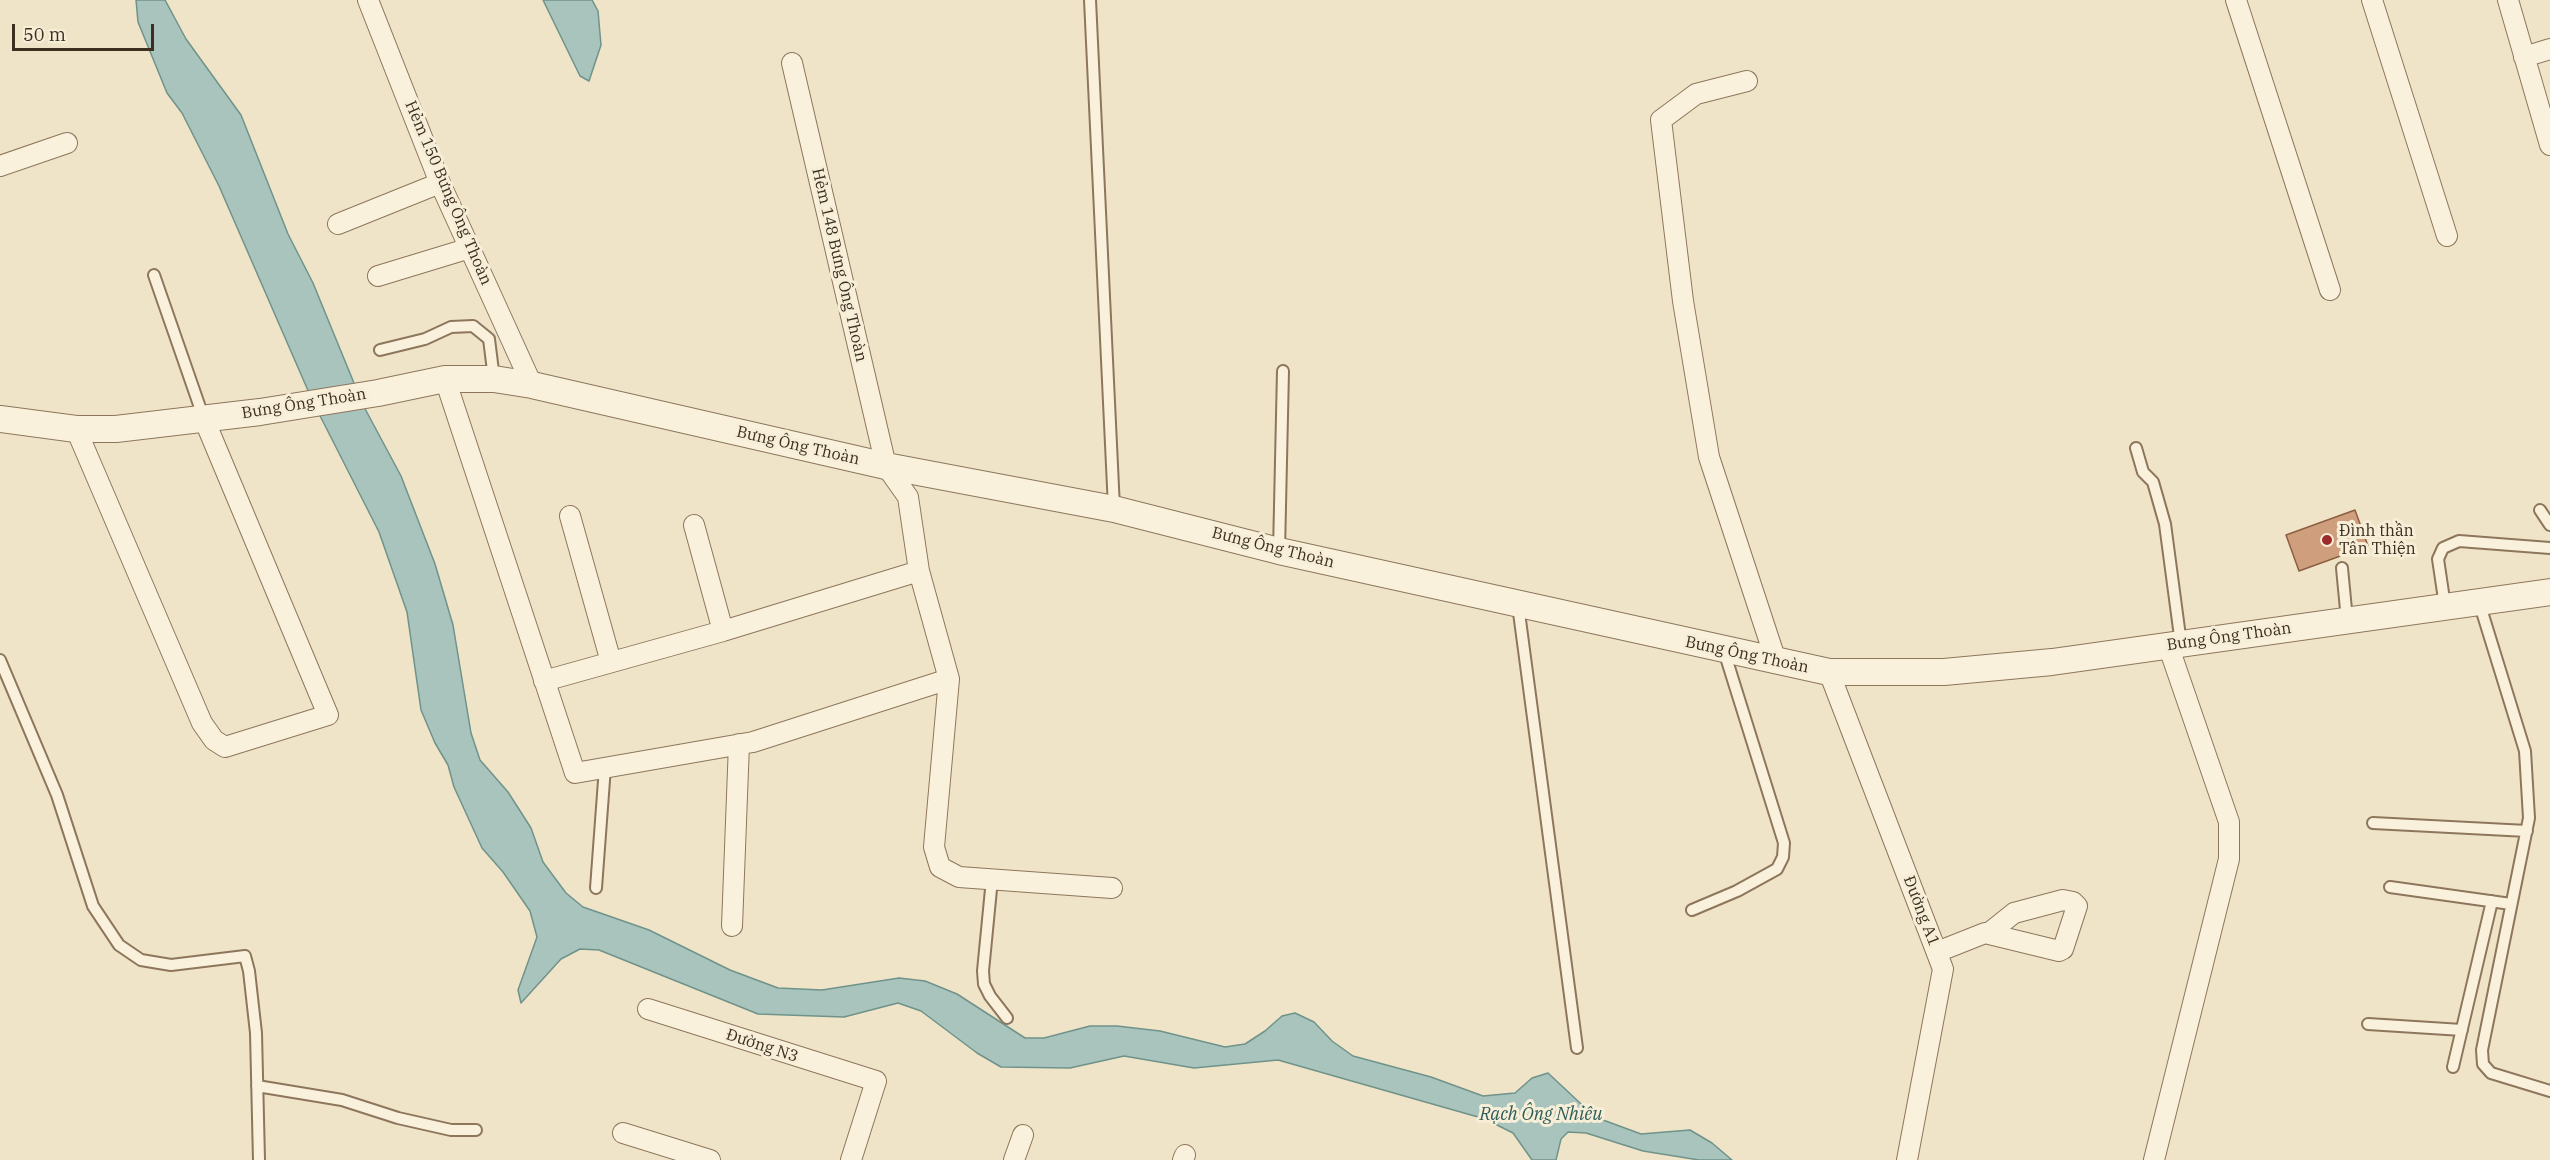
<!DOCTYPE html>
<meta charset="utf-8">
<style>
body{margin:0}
#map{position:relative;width:2550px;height:1160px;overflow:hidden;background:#f0e4c8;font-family:"IBM Plex Serif",serif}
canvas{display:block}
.scale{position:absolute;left:12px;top:24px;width:142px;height:27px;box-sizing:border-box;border:3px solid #3d2e20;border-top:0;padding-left:8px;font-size:18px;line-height:21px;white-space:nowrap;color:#3d2e20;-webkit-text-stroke:4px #f7eed8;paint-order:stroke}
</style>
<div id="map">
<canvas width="2550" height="1160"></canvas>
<div class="scale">50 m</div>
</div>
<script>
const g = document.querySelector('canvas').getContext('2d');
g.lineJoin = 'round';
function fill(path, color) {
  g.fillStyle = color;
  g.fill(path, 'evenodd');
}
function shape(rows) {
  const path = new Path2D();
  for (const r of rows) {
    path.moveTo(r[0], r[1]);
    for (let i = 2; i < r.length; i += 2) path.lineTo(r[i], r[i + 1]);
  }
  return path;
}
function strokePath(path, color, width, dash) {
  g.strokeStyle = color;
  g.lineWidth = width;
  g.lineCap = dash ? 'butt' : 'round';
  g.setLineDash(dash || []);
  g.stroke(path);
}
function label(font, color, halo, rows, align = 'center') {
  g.font = font + ' "IBM Plex Serif",serif';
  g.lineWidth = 6;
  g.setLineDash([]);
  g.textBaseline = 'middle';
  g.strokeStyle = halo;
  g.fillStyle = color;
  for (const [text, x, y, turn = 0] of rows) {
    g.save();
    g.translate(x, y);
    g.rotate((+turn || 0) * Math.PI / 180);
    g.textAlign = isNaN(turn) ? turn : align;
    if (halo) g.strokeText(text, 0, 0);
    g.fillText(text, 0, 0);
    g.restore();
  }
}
const water = shape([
 [136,0,165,0,186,39,241,115,288,234,313,283,363,405,401,476,435,564,453,625,471,733,480,760,508,792,531,828,543,862,566,893,583,907,649,930,730,970,778,988,822,990,899,978,925,981,957,994,1025,1038,1044,1038,1090,1026,1117,1026,1160,1031,1225,1047,1245,1044,1265,1031,1282,1016,1295,1013,1314,1022,1332,1041,1353,1056,1431,1077,1483,1096,1515,1093,1532,1078,1548,1073,1595,1117,1641,1134,1690,1130,1712,1143,1732,1160,1699,1160,1643,1151,1586,1133,1568,1132,1561,1139,1556,1160,1532,1160,1513,1133,1485,1119,1278,1060,1194,1068,1124,1056,1070,1068,1001,1067,977,1053,921,1011,898,1003,844,1017,758,1014,599,950,580,949,561,959,521,1003,518,990,537,937,530,911,503,872,482,848,454,787,448,765,435,743,421,710,407,612,379,532,313,402,219,186,182,113,167,93,138,22,136,0],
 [543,0,592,0,598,11,601,45,589,81,580,76,543,0]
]);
const building = shape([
 [2355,510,2368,546,2299,571,2286,535,2355,510]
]);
const service = shape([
 [1090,0,1114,508],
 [154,275,204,419],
 [380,350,425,339,451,327,473,326,489,339,494,379],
 [2136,448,2143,472,2153,482,2165,524,2181,644],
 [2540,510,2550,525],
 [1279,551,1283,371],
 [2342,568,2347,620],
 [2479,602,2525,751,2529,818,2482,1050,2483,1064,2491,1073,2550,1091],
 [1518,605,1577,1048],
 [2445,606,2438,559,2443,548,2459,541,2550,548],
 [0,660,57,795,93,906,119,945,141,960,171,965,245,956,249,971,256,1033,259,1160],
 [2373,823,2527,831],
 [992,879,983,971,984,984,990,996,1007,1018],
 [2390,887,2511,904],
 [596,888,605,767],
 [1692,910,1737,891,1777,869,1783,857,1784,843,1724,651],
 [2368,1024,2462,1030],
 [2453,1067,2492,901],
 [257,1086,342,1100,398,1118,451,1130,476,1130]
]);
const minor = shape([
 [368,0,440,183,532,385],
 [2236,0,2330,290],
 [2372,0,2447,236],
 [2508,0,2550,145],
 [2524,57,2550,49],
 [792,63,886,466,908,497,919,571,949,679,934,847,940,867,959,877,1112,888],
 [1747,81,1696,94,1661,120,1683,301,1709,457,1776,661],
 [0,166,67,143],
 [338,224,440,183],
 [378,276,470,248],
 [445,379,575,773,753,742,949,679],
 [76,429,202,723,214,740,225,747,328,715,204,419],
 [570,516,611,662],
 [694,525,723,631],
 [1829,672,1943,969,1907,1160],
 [544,681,723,631,919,571],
 [732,926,739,744],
 [1937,952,1985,933,2059,951,2063,949,2077,906,2073,902,2063,900,2014,913,1989,933],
 [648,1009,876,1081,851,1160],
 [623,1133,710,1160],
 [1014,1160,1023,1135],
 [1183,1160,1185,1155],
 [2154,1160,2229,859,2229,822,2168,645]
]);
const tertiary = shape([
 [0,419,76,429,116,429,260,412,378,393,445,379,494,379,532,385,886,466,1114,509,1279,551,1829,672,1944,672,2052,662,2550,592]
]);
const markers = [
 [2327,540,6,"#9e2a2b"]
];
const streetNames = [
 ["Hẻm 150 Bưng Ông Thoàn",448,193,67],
 ["Hẻm 148 Bưng Ông Thoàn",839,265,77],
 ["Bưng Ông Thoàn",304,404,-9],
 ["Bưng Ông Thoàn",798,446,13],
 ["Bưng Ông Thoàn",1273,548,14],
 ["Bưng Ông Thoàn",2229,637,-8],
 ["Bưng Ông Thoàn",1747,655,12],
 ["Đường A1",1921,911,69],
 ["Đường N3",762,1046,18]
];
const poiNames = [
 ["Đình thần",2339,531],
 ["Tân Thiện",2339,549]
];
const waterNames = [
 ["Rạch Ông Nhiêu",1541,1115]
];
fill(water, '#a9c4bc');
strokePath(water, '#6f938a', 1.5);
fill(building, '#cf9f7d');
strokePath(building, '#8d5f41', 1.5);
strokePath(service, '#8d765c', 14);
strokePath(minor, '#8d765c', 22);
strokePath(tertiary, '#8d765c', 28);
strokePath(service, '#faf1dc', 10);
strokePath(minor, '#faf1dc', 20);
strokePath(tertiary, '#faf1dc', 26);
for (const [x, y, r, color] of markers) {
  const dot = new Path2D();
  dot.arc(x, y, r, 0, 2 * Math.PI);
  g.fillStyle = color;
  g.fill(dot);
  strokePath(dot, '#f7eed8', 2);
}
label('16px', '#3d2e20', '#f7eed8', streetNames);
label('16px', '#3d2e20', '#f7eed8', poiNames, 'left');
label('italic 18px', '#2f5d5a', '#f7eed8', waterNames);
</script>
